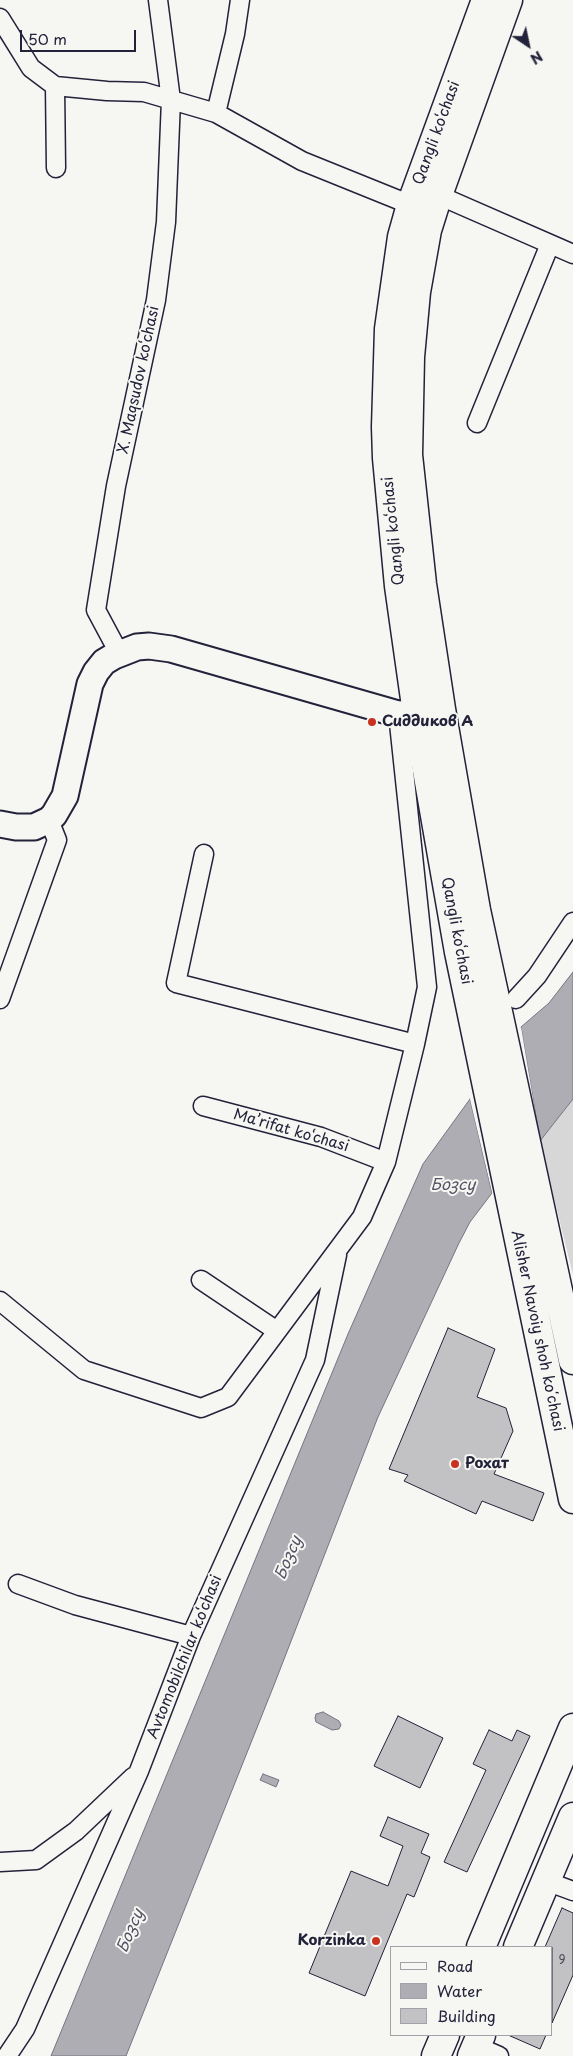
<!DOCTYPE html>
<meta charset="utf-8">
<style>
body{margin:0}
#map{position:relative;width:573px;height:2056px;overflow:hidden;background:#f6f6f2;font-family:"Playpen Sans",sans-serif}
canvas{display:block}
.legend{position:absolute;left:390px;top:1946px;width:162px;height:90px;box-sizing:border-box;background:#f6f6f2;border:1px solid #a1a1a9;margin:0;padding:6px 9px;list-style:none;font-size:15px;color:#22223b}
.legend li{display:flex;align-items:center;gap:10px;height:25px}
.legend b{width:25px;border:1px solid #a1a1a9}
.north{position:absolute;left:503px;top:20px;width:50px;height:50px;-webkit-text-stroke:4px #f6f6f2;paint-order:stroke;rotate:146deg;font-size:14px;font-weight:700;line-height:20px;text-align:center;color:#22223b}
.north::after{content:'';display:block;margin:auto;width:18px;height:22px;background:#22223b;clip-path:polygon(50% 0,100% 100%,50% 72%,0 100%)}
.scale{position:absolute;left:20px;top:30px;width:116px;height:22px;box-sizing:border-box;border:2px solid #22223b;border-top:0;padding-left:6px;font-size:15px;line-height:18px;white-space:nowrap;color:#22223b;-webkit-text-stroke:4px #f6f6f2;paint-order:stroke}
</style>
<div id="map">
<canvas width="573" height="2056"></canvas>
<ul class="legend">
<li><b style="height:6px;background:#f6f6f2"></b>Road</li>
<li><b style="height:14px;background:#adadb3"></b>Water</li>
<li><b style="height:14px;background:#c2c2c4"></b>Building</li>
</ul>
<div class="north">N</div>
<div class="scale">50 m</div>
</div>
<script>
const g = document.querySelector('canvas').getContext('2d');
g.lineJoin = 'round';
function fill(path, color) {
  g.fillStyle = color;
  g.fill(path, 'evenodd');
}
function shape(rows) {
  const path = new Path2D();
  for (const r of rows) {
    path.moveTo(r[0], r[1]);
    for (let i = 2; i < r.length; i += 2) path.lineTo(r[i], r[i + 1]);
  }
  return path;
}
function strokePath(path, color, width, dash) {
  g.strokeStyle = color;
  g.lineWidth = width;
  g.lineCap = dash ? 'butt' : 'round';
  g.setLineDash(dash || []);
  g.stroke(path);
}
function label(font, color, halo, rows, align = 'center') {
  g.font = font + ' "Playpen Sans",sans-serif';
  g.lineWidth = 4;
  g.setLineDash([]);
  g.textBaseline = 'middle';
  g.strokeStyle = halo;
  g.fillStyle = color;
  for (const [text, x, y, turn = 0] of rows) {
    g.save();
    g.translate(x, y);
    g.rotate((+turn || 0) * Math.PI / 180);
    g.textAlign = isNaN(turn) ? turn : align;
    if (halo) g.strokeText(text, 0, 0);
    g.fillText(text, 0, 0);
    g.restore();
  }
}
const green = shape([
 [573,1099,573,1275,540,1141]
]);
const water = shape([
 [573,972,573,1099,540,1141,521,1027,549,1003,573,972],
 [470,1099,492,1193,470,1222,459,1243,378,1417,274,1685,126,2056,51,2056,348,1334,423,1164,470,1099],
 [323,1712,339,1721,341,1725,339,1729,332,1730,316,1722,315,1718,316,1714,323,1712],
 [263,1774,279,1780,276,1787,260,1780,263,1774]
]);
const pier = shape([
 [521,1027,540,1141,540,1143,537,1141,519,1030],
 [471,1097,495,1192,493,1196,470,1099]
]);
const building = shape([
 [448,1328,495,1349,477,1397,506,1408,513,1431,494,1474,544,1493,533,1521,482,1501,476,1514,404,1481,408,1475,389,1469,448,1328],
 [398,1716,443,1738,420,1788,374,1766,398,1716],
 [489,1730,512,1741,517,1730,530,1736,467,1872,444,1862,486,1770,473,1764,489,1730],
 [388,1817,429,1834,421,1853,430,1857,414,1897,407,1894,365,1996,309,1973,351,1871,388,1886,403,1846,380,1836,388,1817],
 [562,1908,573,1913,573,1975,552,2023,552,1947,545,1947,562,1908],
 [508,2035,546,2035,540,2049,508,2035]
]);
const street = shape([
 [0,18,31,68,55,86,107,91,144,92,216,113,302,161,411,205],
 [55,86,56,168],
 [216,113,235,34,240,0],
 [438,195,573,254],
 [477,423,550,244],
 [119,653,96,610,116,486,156,300,166,222,171,100,158,0],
 [204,854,176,983,415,1044],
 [0,999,57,840,49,820],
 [516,999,537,976,573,922],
 [203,1106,321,1137,386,1162],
 [201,1280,277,1331],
 [0,1301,84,1370,201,1408,228,1397,362,1217,386,1162,415,1044,427,987,398,714],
 [18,1584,75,1605,191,1636],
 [0,1862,36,1860,76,1831,133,1777],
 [546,1881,573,1891],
 [476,2046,499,2056],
 [7,2056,25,2029,139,1771,191,1636,315,1360,337,1255]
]);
const secondary = shape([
 [0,824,16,827,34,827,49,820,54,815,65,796,90,684,96,672,104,662,114,656,137,647,149,646,171,649,398,714,417,713]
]);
const primary = shape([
 [486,0,411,205,402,237,389,329,386,427,387,458,399,586,417,713,459,952,573,1499],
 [508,0,438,195,427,230,416,292,410,357,408,455,422,584,441,709,476,910,573,1360],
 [481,1947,573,1728],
 [518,1947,573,1817],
 [436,2056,445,2035],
 [472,2056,481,2035]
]);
const markers = [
 [372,722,5,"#c8321e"],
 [455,1464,5,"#c8321e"],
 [376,1941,5,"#c8321e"]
];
const numberNames = [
 ["9",562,1961]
];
const streetNames = [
 ["Qangli ko‘chasi",437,133,-70],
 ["X. Maqsudov ko‘chasi",139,380,-78],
 ["Qangli ko‘chasi",394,531,-96],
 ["Qangli ko‘chasi",456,931,79],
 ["Maʼrifat ko‘chasi",291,1131,16],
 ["Alisher Navoiy shoh koʻchasi",537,1331,78],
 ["Avtomobilchilar ko‘chasi",185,1657,-68]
];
const poiNames = [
 ["Сиддиков А",382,722],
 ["Рохат",465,1464],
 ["Korzinka",366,1941,"right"]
];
const waterNames = [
 ["Бозсу",453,1186],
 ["Бозсу",289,1558,-67],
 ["Бозсу",131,1931,-67]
];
fill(green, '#d7d7d7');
fill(water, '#adadb3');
strokePath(water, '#757583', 1);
fill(pier, '#f6f6f2');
fill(building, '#c2c2c4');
strokePath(building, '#22223b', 1);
strokePath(street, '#22223b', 21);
strokePath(secondary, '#22223b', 29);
strokePath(primary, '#22223b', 31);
strokePath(street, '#f6f6f2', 18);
strokePath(secondary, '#f6f6f2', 25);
strokePath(primary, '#f6f6f2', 28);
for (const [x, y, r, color] of markers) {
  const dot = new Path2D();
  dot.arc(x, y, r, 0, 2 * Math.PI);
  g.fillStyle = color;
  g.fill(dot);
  strokePath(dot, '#f6f6f2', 2);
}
label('12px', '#4a4a5d', null, numberNames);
label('15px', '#22223b', '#f6f6f2', streetNames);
label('bold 15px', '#22223b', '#f6f6f2', poiNames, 'left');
label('italic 16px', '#535365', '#f6f6f2', waterNames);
</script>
